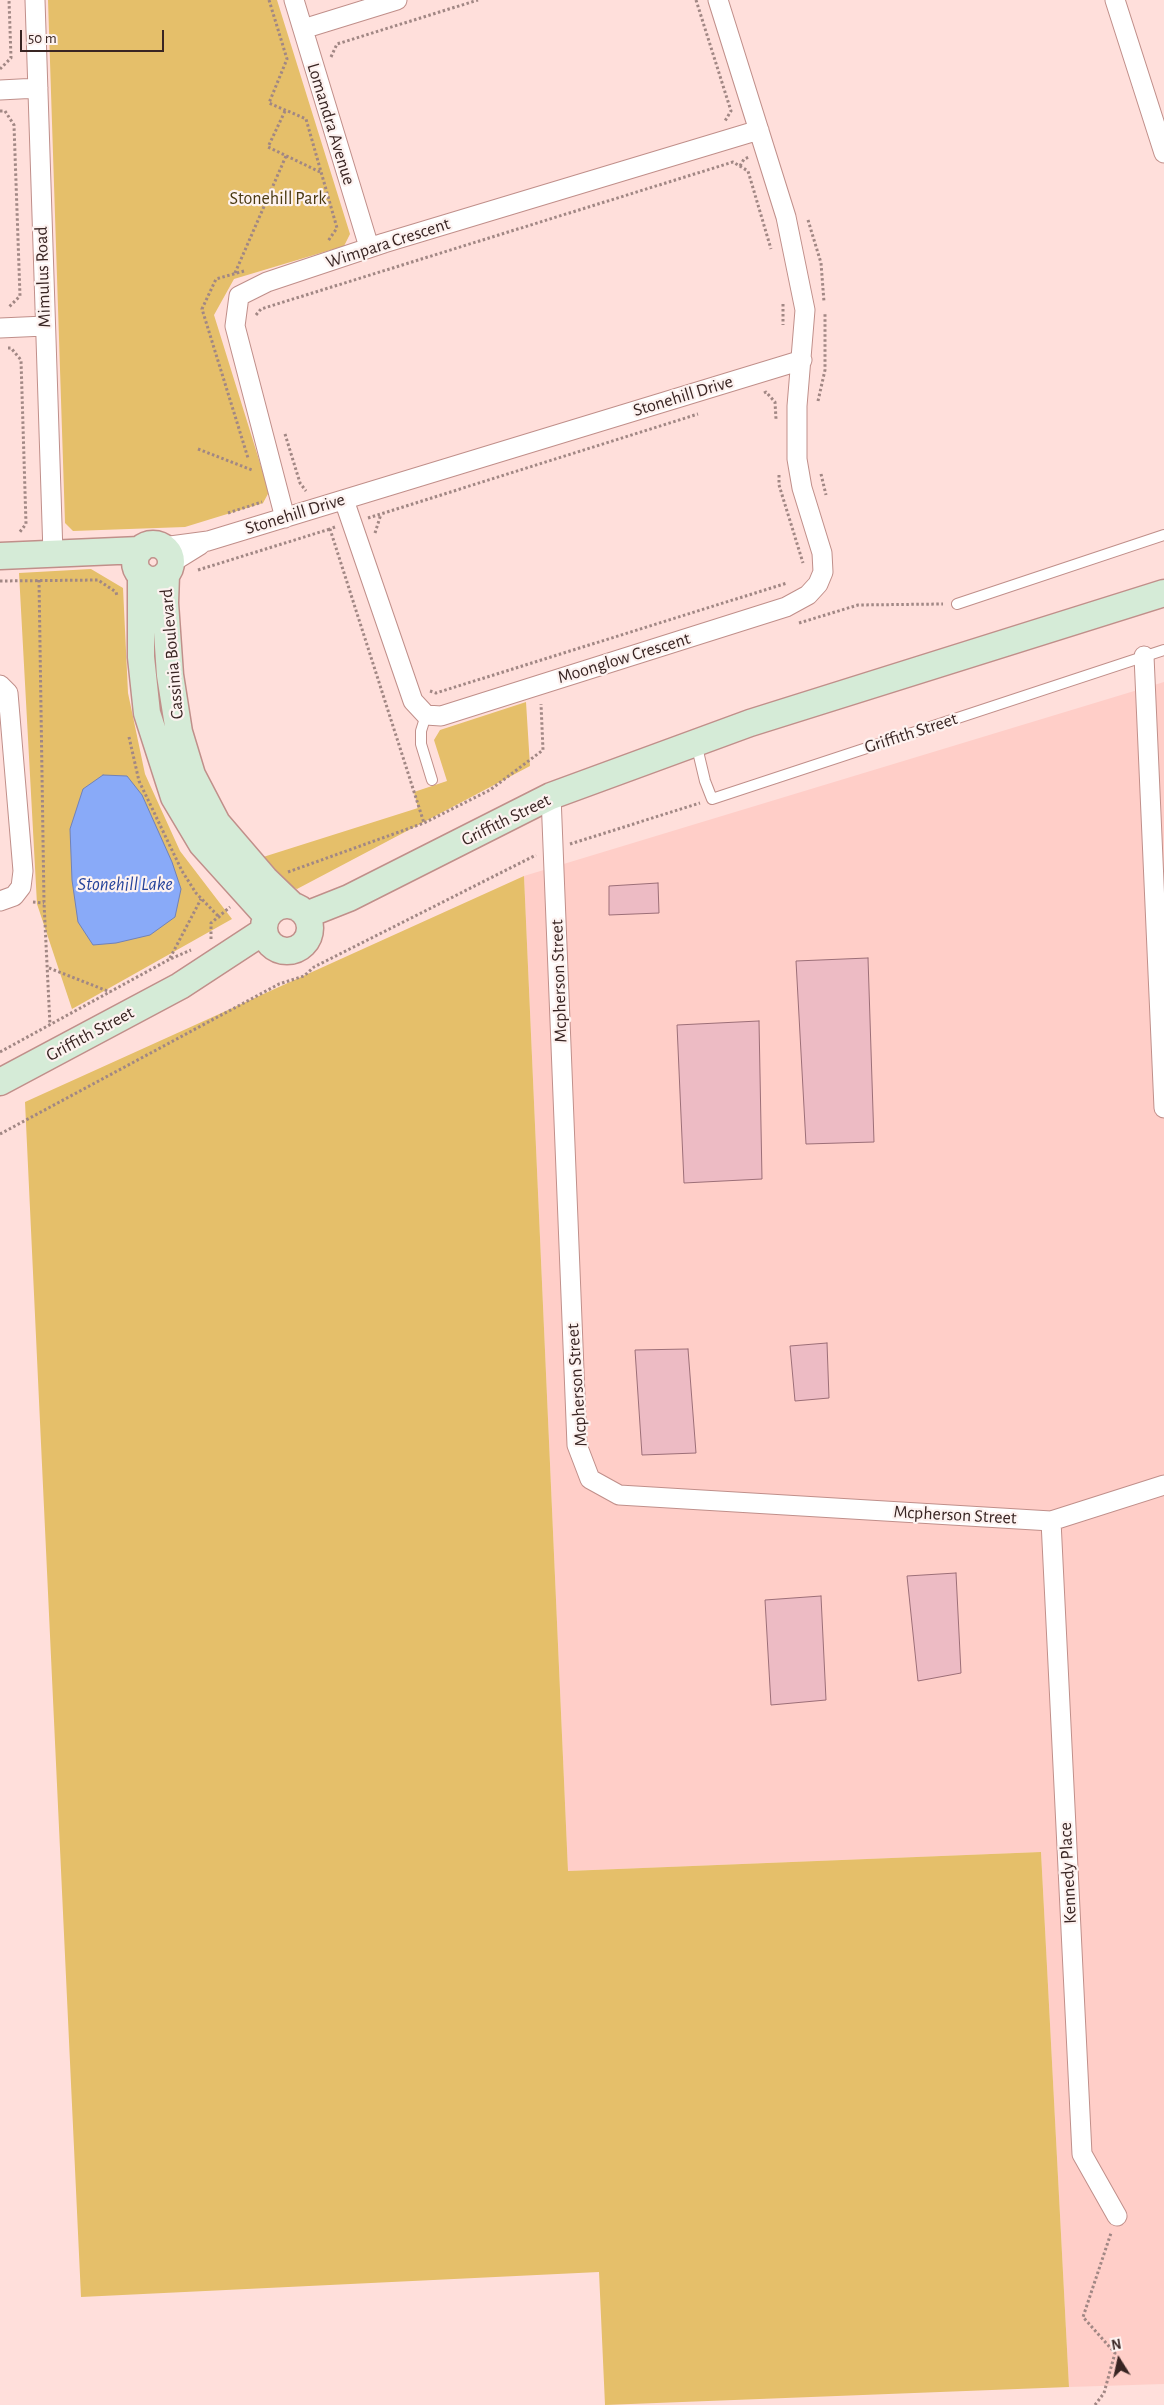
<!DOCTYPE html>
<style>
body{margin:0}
#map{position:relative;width:1164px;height:2405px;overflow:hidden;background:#ffdfdb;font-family:"Alegreya Sans",sans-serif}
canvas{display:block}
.north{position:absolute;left:1094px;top:2335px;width:50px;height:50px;-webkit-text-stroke:4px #fdf2f0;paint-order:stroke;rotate:350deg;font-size:14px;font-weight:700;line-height:20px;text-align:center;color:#392523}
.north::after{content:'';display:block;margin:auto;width:18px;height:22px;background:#392523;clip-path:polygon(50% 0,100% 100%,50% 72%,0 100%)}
.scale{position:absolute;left:20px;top:30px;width:144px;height:22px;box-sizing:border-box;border:2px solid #392523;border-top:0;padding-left:6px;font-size:15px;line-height:18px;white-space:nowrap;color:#392523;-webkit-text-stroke:4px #fdf2f0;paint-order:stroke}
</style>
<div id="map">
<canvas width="1164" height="2405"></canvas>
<div class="north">N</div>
<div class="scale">50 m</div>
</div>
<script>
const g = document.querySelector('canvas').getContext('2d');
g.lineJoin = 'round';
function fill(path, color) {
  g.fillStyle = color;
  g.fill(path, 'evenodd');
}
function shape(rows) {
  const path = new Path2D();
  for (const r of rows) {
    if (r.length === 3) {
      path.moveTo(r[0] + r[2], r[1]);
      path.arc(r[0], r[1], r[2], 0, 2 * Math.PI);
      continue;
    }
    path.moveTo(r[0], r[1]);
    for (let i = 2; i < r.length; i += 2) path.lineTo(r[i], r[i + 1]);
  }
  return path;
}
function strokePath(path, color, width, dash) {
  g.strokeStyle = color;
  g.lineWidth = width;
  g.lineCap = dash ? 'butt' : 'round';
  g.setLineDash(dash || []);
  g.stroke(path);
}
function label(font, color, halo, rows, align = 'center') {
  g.font = font + ' "Alegreya Sans",sans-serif';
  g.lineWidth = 4.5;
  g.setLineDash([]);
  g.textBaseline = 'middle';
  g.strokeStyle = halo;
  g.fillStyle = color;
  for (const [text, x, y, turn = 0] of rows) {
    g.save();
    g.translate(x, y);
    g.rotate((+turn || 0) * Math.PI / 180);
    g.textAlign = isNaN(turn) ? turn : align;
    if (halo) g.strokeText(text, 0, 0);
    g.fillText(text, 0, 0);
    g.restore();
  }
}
const built = shape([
 [1164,682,1164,2384,1069,2387,1041,1852,568,1871,524,876]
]);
const green = shape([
 [48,0,277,0,350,234,344,246,234,279,214,315,269,492,263,503,185,527,73,531,65,523],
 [91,569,123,588,128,693,145,774,180,851,232,919,72,1009,37,904,19,573],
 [526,702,530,766,297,889,278,880,260,858,418,808,414,792,447,781,434,740,440,730],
 [524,876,568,1871,1041,1852,1069,2387,605,2405,599,2272,81,2297,25,1102]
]);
const water = shape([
 [103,775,127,776,142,795,172,862,181,889,175,917,150,935,116,943,93,945,78,922,72,880,70,829,83,789,103,775]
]);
const building = shape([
 [658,883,659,913,609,915,609,886,658,883],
 [868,958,874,1142,806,1144,796,961,868,958],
 [759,1021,762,1179,684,1183,677,1025,759,1021],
 [827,1343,829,1398,795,1401,790,1346,827,1343],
 [688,1349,696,1453,642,1455,635,1350,688,1349],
 [956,1573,961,1673,918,1681,907,1576,956,1573],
 [821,1596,826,1700,771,1705,765,1600,821,1596]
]);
const path = shape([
 [269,0,287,59,269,103,306,119,337,228,328,241],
 [696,0,731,111,725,121],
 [331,57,337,44,478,0],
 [0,69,11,58,9,0],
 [0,111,5,111,14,125,20,296,8,308],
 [285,111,268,147,320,172],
 [740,166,744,159,749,157],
 [808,220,821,263,824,302],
 [244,271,216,279,202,309,248,458],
 [235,273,286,156],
 [783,304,783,325],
 [256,315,261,309,733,162,748,171,771,249],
 [8,348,11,348,21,360,26,524,19,533],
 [764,393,766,392,775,402,776,419],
 [818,401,825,370,825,313],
 [285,434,300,483,306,491],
 [198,449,252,470],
 [821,474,826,495],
 [779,475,779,485,803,563],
 [228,513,262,502],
 [368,518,698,414],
 [335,527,330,529,424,823],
 [375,533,381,514],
 [198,570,330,529],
 [39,580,44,903,50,1025],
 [0,581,98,580,116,592,117,596],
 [799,623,858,605,943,604],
 [430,691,436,693,787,583],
 [129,737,139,781,182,871,196,893,220,918],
 [570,844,700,803],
 [288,872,424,823,490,790,543,750,541,704],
 [33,902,44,903],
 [211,939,211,923,230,907],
 [170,958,201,899],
 [49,968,110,992],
 [0,1052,170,959,191,950],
 [0,1134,279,984,304,976,314,967,536,855],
 [1095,2405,1104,2393,1115,2353,1083,2317,1111,2233]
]);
const lane = shape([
 [957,604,1164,535],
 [426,715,421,731,421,744,432,780],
 [696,743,705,781,712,799,1164,650]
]);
const street = shape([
 [35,0,53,554],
 [294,0,369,247],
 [1115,0,1164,153],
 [303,29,397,0],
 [0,90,38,88],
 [0,328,45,326],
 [344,500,413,701,426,715,441,716,786,607,808,595,818,584,823,572,822,553,802,488,797,459,797,406,805,310,786,217,718,0],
 [285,518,235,326,239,296,267,282,384,243,759,130],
 [163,547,208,541,802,360],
 [171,563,200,545],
 [1144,656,1164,1108],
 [0,685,8,693,23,871,21,887,14,896,0,901],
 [551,796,577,1445,590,1479,619,1495,1051,1521,1164,1485],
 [1051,1521,1082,2154,1117,2216]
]);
const secondary = shape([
 [153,562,18],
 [0,556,140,550],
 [166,574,165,603,170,675,179,732,192,775,217,823,265,879,293,906],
 [141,575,141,657,147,713,174,797,202,844,267,916],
 [287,928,23],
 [306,915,349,898,551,796,750,723,1164,593],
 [0,1082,180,986,264,931]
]);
const streetNames = [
 ["Lomandra Avenue",331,124,73],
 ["Wimpara Crescent",388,243,-18],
 ["Mimulus Road",43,277,-92],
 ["Stonehill Drive",683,396,-17],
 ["Stonehill Drive",295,514,-17],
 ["Cassinia Boulevard",172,654,-95],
 ["Moonglow Crescent",624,658,-17],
 ["Griffith Street",911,733,-18],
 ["Griffith Street",506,820,-26],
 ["Mcpherson Street",559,981,-92],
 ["Griffith Street",90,1034,-28],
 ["Mcpherson Street",577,1385,-94],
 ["Mcpherson Street",955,1515,3],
 ["Kennedy Place",1068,1873,-93]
];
const parkNames = [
 ["Stonehill Park",278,199]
];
const waterNames = [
 ["Stonehill Lake",125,884]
];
fill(built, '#ffcec8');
fill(green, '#e5bf6a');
fill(water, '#89aaf8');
strokePath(water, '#7182b8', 1);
fill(building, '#edbbc4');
strokePath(building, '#9d6f78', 1);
strokePath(lane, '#c08f8a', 12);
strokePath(street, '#c08f8a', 21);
strokePath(secondary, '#c08f8a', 29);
strokePath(path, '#a18784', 3, [2.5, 2.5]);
strokePath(lane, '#fff', 10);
strokePath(street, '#fff', 19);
strokePath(secondary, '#d5ebd7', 26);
label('18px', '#392523', '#fdf2f0', streetNames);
label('18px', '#4a3a12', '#fdf2f0', parkNames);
label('italic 19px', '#24429a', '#fdf2f0', waterNames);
</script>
